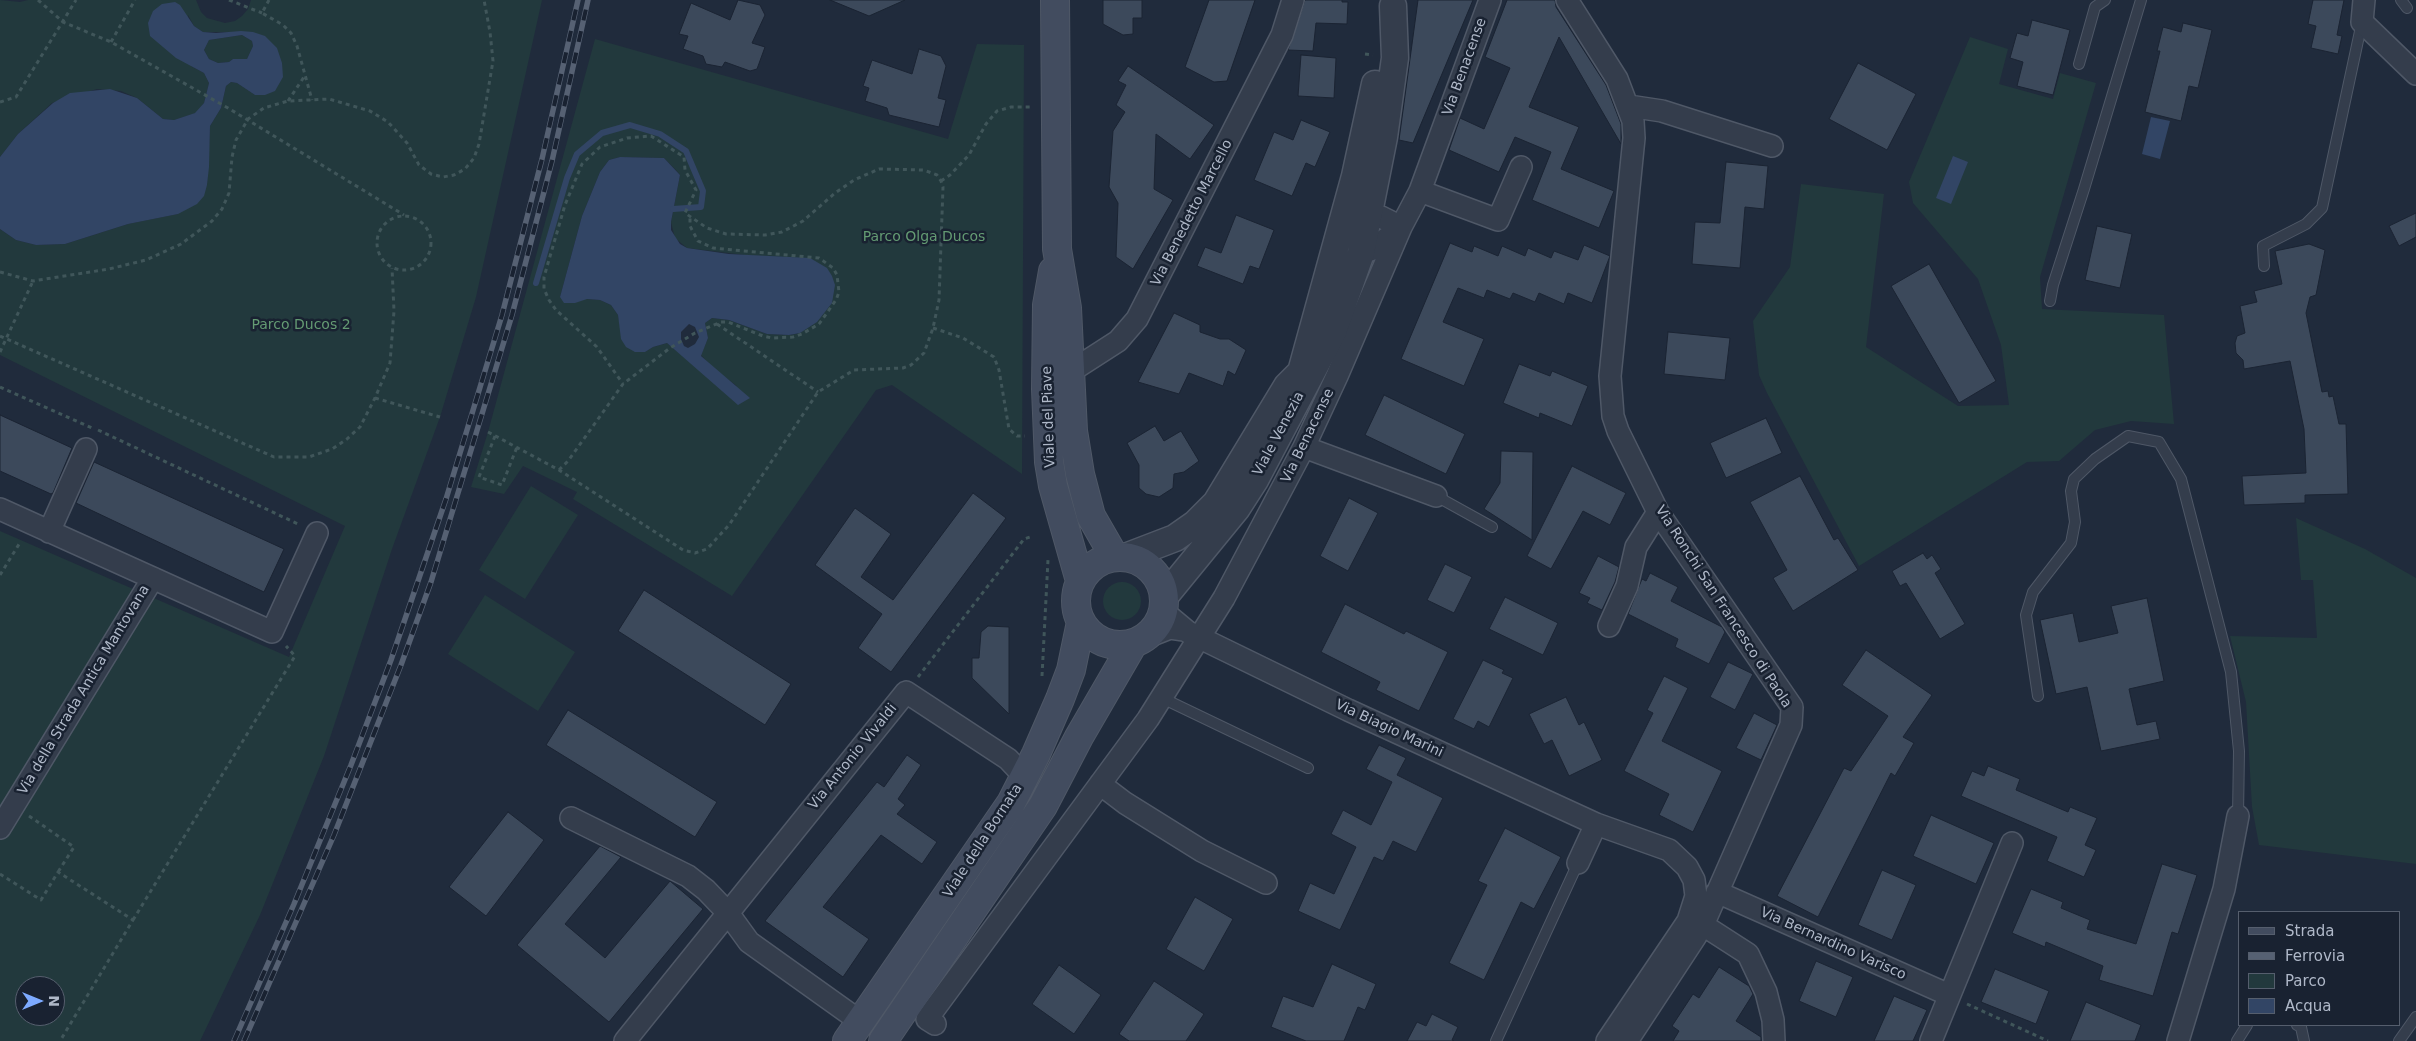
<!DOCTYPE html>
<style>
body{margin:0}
#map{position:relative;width:2416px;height:1041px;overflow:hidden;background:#202b3c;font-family:"DejaVu Sans",sans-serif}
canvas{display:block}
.legend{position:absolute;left:2238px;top:911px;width:162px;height:115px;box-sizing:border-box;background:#192231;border:1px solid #555e6d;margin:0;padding:6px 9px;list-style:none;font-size:15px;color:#afb8c8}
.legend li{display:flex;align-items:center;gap:10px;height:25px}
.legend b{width:25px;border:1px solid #555e6d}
.north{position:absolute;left:15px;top:976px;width:50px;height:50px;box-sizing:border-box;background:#192231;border:1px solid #555e6d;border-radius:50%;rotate:90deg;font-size:14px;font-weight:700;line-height:20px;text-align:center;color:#afb8c8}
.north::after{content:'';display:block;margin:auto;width:18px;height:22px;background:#7daaff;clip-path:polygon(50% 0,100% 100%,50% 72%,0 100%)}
</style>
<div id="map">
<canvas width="2416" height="1041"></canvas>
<ul class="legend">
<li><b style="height:6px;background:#424c5f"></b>Strada</li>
<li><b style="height:6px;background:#566173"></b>Ferrovia</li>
<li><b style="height:14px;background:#22393d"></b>Parco</li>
<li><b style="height:14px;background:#324565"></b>Acqua</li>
</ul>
<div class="north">N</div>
</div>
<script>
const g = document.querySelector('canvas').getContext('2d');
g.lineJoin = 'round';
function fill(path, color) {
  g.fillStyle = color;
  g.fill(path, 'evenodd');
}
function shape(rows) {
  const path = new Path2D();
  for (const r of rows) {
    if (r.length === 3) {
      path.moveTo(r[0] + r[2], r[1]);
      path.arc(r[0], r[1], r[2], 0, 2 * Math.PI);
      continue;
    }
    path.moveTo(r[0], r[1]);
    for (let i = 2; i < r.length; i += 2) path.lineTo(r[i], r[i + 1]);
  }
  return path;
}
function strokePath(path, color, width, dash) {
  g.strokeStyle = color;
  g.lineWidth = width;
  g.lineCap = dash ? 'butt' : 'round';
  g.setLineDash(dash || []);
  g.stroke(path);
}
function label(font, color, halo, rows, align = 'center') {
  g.font = font + ' "DejaVu Sans",sans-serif';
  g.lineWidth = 5;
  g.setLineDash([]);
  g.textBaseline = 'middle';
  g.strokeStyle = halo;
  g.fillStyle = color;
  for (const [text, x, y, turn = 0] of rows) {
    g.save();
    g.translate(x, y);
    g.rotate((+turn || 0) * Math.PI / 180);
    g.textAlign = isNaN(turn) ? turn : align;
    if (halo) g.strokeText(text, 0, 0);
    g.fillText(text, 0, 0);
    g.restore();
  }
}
const green = shape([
 [0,0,20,2,28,0,196,0,201,12,207,18,225,23,235,21,242,16,248,9,251,0,542,0,476,297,440,417,392,549,324,756,260,915,200,1041,0,1041,0,531,289,657,345,526,0,355,0,229,16,240,36,245,65,244,128,224,178,214,207,185,210,126,221,108,226,86,231,82,237,83,255,95,253,32,203,32,194,26,188,15,191,66,204,73,209,83,204,103,196,113,174,120,163,119,137,98,121,91,97,89,52,103,18,134,0,157],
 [25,986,55,986,55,1016,25,1016],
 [242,35,252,41,253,46,247,59,233,59,229,62,218,63,209,59,204,50,209,40],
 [1970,37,2008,49,1999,84,2053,99,2060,73,2096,83,2040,277,2042,309,2164,315,2174,424,2131,421,2095,430,2059,461,2027,462,1859,566,1767,393,1759,375,1753,321,1790,267,1801,184,1884,194,1866,347,1958,406,2009,405,2001,345,1978,279,1913,203,1909,182],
 [595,39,948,139,977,44,1024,45,1022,474,892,385,876,390,732,596,573,499,577,492,523,466,504,494,471,487,488,432],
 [620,157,664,158,675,169,680,175,671,222,675,238,687,248,753,256,800,333,789,335,767,334,729,320,712,318,705,323,708,338,701,355,714,369,737,386,709,378,667,343,653,347,645,352,620,326,618,315,611,305,600,300,560,297,582,216,600,172,609,160],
 [531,486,578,515,525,599,479,570],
 [2296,518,2365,549,2416,578,2416,864,2259,845,2252,807,2246,702,2230,636,2317,638,2313,580,2301,580],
 [1122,601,19],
 [485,595,575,652,538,711,448,654]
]);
const water = shape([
 [175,2,180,5,194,26,203,32,216,33,241,31,253,32,265,36,277,48,282,63,283,77,275,91,265,95,255,95,237,83,231,82,226,86,221,108,210,126,209,167,207,185,204,196,197,204,178,214,128,224,65,244,36,245,16,240,0,229,0,157,18,134,53,103,70,93,110,89,137,98,163,119,174,120,195,113,204,103,209,83,204,73,176,58,150,36,148,23,153,11,162,4],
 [242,35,252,41,253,46,247,59,233,59,229,62,218,63,209,59,204,50,209,40],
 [2151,117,2170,121,2160,159,2142,154],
 [1953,156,1968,162,1951,204,1936,198],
 [620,157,664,158,680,175,671,222,671,230,680,244,687,248,729,254,810,258,827,268,832,276,835,285,832,303,817,322,800,333,789,335,767,334,729,320,712,318,705,323,708,338,701,356,750,398,738,405,667,343,653,347,645,352,635,352,626,347,621,339,618,315,611,305,600,300,587,299,575,303,564,303,560,297,582,216,600,172,609,160],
 [689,324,695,327,699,337,695,344,688,348,684,346,681,339,681,332]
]);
const stream = shape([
 [536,283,567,178,577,154,602,133,630,125,660,134,686,151,703,191,701,207,673,209]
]);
const building = shape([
 [738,0,760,5,765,15,752,43,765,47,757,69,750,71,725,62,722,67,706,64,703,56,683,49,688,36,679,34,691,3,730,20,738,0],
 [830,0,905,0,869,16,830,0],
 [1103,0,1142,0,1142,18,1133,18,1133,34,1123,35,1103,24,1103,0],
 [1209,0,1255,0,1227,81,1214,82,1185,67,1209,0],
 [1305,0,1342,0,1342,2,1348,2,1347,24,1316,23,1313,51,1288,50,1305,0],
 [1418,0,1473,0,1413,143,1399,140,1418,0],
 [1507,0,1555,0,1556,7,1606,85,1621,124,1621,144,1559,37,1529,107,1579,127,1561,169,1614,191,1599,228,1532,200,1551,152,1515,137,1499,172,1449,150,1460,118,1484,129,1510,68,1485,57,1507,0],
 [2313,0,2344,0,2337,35,2342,36,2338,54,2311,48,2316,26,2308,24,2313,0],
 [2032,20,2070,30,2053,95,2017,86,2023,62,2010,58,2017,33,2028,36,2032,20],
 [2183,23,2212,30,2198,88,2189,86,2181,121,2145,112,2160,51,2157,51,2163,27,2181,32,2183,23],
 [919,49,941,56,946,66,938,98,946,100,939,127,889,115,887,108,865,101,869,88,863,86,872,60,912,74,919,49],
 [1301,55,1336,58,1334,98,1298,96,1301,55],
 [1858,63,1916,94,1887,150,1829,119,1858,63],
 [1128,66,1214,125,1190,159,1156,134,1154,189,1173,200,1133,269,1116,257,1118,203,1109,187,1113,131,1125,112,1116,105,1126,85,1118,81,1128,66],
 [1301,120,1330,132,1315,167,1306,163,1292,196,1254,180,1274,132,1293,140,1301,120],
 [1726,162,1768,166,1764,209,1745,207,1740,268,1692,264,1695,222,1720,223,1726,162],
 [2416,213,2416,237,2399,246,2389,226,2416,213],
 [1236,215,1274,230,1259,269,1250,266,1243,284,1197,266,1205,247,1221,253,1236,215],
 [2097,226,2132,234,2120,288,2085,280,2097,226],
 [1450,243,1472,252,1474,246,1498,256,1502,246,1525,256,1528,248,1551,258,1554,251,1578,260,1584,245,1610,256,1592,303,1568,293,1564,304,1539,293,1535,302,1513,293,1510,299,1487,290,1484,298,1458,288,1443,322,1484,339,1464,386,1401,359,1450,243],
 [2309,244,2325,250,2316,295,2310,297,2306,313,2322,392,2328,391,2329,397,2333,396,2339,424,2346,424,2348,494,2305,495,2305,503,2244,505,2242,476,2306,473,2304,429,2290,361,2244,369,2243,360,2236,353,2235,343,2237,336,2245,333,2240,306,2257,302,2254,291,2282,284,2275,251,2309,244],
 [1929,264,1996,381,1959,403,1891,286,1929,264],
 [1174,313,1200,325,1200,332,1220,339,1229,339,1246,350,1235,375,1228,371,1223,386,1189,373,1179,394,1138,382,1174,313],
 [1668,332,1730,338,1725,380,1664,374,1668,332],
 [1519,364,1550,376,1552,371,1588,386,1572,426,1540,413,1539,418,1503,403,1519,364],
 [1384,395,1465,434,1446,474,1365,435,1384,395],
 [0,415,72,448,53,493,51,494,0,471,0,415],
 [1766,418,1782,453,1726,478,1710,443,1766,418],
 [1155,426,1164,441,1181,431,1199,461,1184,472,1174,474,1173,488,1159,497,1146,494,1139,488,1139,465,1127,443,1155,426],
 [1501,451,1533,452,1532,540,1484,509,1500,483,1501,451],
 [94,462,284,549,264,592,76,503,94,462],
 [1572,466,1626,493,1610,525,1583,511,1551,569,1527,556,1572,466],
 [1800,476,1834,540,1838,538,1858,570,1793,611,1773,578,1787,570,1750,502,1800,476],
 [973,493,1006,518,891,672,858,648,882,614,815,565,855,508,891,534,861,577,893,600,973,493],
 [1349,498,1378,513,1348,571,1320,556,1349,498],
 [1923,553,1927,559,1932,555,1941,569,1935,573,1965,624,1940,639,1906,583,1900,586,1892,571,1923,553],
 [1598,556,1619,567,1615,582,1602,610,1587,603,1590,598,1579,593,1598,556],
 [1445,564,1472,577,1454,613,1427,600,1445,564],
 [1650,573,1678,587,1671,601,1722,627,1725,632,1709,664,1675,647,1678,639,1628,614,1642,579,1646,581,1650,573],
 [644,590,791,684,765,725,618,631,644,590],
 [1505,597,1558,623,1543,655,1489,629,1505,597],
 [2147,598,2164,681,2129,689,2137,725,2156,721,2160,739,2101,751,2087,687,2056,694,2040,620,2073,613,2079,642,2118,633,2111,606,2147,598],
 [1345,604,1404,634,1406,631,1448,652,1419,711,1376,690,1380,682,1321,652,1345,604],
 [988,626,1009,627,1009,714,972,678,972,658,979,658,981,632,988,626],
 [1866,650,1932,695,1903,737,1914,743,1895,776,1891,773,1818,917,1777,896,1844,768,1851,771,1888,716,1842,685,1866,650],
 [1483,660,1504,670,1502,673,1513,678,1489,727,1478,721,1474,729,1453,719,1483,660],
 [1728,662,1753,674,1735,710,1710,697,1728,662],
 [1664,676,1688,688,1662,741,1722,771,1693,832,1659,815,1669,794,1624,771,1653,713,1647,710,1664,676],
 [1566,697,1579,725,1584,722,1602,760,1569,776,1552,740,1544,744,1529,714,1566,697],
 [568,710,717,802,695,837,546,745,568,710],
 [1754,713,1777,725,1761,760,1736,748,1754,713],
 [1379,745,1406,758,1397,775,1443,798,1416,852,1393,841,1383,861,1374,857,1340,930,1298,911,1310,883,1334,894,1356,847,1331,834,1343,810,1371,825,1392,782,1366,769,1379,745],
 [907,755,921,765,898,799,905,805,897,814,937,842,922,864,881,835,823,907,869,939,843,977,765,921,877,782,884,787,907,755],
 [1988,766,2020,779,2016,790,2068,812,2070,807,2097,818,2085,845,2096,850,2084,877,2047,861,2057,837,1961,796,1972,771,1984,776,1988,766],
 [508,812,544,840,486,916,449,887,508,812],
 [1931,815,1994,843,1976,884,1913,856,1931,815],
 [1505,828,1561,857,1534,909,1521,902,1484,980,1449,963,1487,885,1478,881,1505,828],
 [600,846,621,857,565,924,605,958,670,881,703,909,609,1022,517,945,600,846],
 [2162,864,2197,875,2178,934,2172,932,2153,996,2099,980,2103,966,2046,942,2045,947,2012,933,2031,889,2063,902,2061,908,2090,920,2087,929,2136,944,2162,864],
 [1882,870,1916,885,1892,940,1858,925,1882,870],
 [1195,897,1233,919,1204,971,1166,949,1195,897],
 [1816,961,1853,977,1836,1017,1799,1001,1816,961],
 [1332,964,1376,984,1365,1010,1358,1007,1344,1041,1306,1041,1271,1027,1283,996,1313,1007,1332,964],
 [1059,965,1101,995,1074,1034,1032,1004,1059,965],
 [1719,967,1749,986,1753,994,1736,1021,1761,1037,1761,1041,1673,1041,1679,1031,1672,1026,1693,994,1699,998,1719,967],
 [1995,969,2049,991,2036,1024,1981,1002,1995,969],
 [1154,981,1204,1014,1186,1041,1129,1041,1119,1034,1154,981],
 [1894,996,1927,1010,1913,1041,1874,1041,1894,996],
 [2086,1002,2141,1025,2135,1041,2070,1041,2086,1002],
 [1432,1014,1458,1027,1452,1040,1454,1041,1407,1041,1417,1022,1426,1026,1432,1014]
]);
const path = shape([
 [38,0,63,22,111,42,228,108,404,215],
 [229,0,262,13],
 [269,0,262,13,283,25,291,33,297,46,312,100],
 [111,42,135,0],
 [1365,54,1373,55],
 [288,101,304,77],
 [0,102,16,97,76,0],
 [941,181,950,175,969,155,986,124,997,111,1011,107,1033,107],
 [404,243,27],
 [0,272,33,281,109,269,146,260,181,244,212,221,222,209,229,193,232,157,236,140,248,119,264,108,288,101,329,99,370,111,388,122,407,143,419,165,431,174,443,177,454,175,465,169,474,158,479,144,493,61,490,32,484,0],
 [717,324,818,392],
 [933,328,963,338,994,357,999,370,1009,429,1017,436,1025,436],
 [0,336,274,457,309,457,332,449,347,439,360,427,375,398,390,363,394,311,392,268],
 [0,352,33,281],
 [0,387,92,428],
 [375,398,440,417],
 [98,430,298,524],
 [488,432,559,470,683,550,695,553,707,549,729,525,818,392,854,370,903,368,911,365,924,353,933,328,939,300,943,187,941,181,937,175,924,170,879,169,854,180,835,193,803,221,782,232,765,235,726,234,707,228,685,213,696,190,685,170,684,157,651,136,627,138,600,147,582,164,565,205,544,277,544,289,549,300,556,310,597,347,623,384],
 [495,436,479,477,502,485,517,447],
 [559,470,568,461,623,384,670,348,695,333,721,322,728,322,763,336,772,338,793,337,802,334,819,324,836,300,839,292,837,275,833,268,819,258,713,248,698,241,690,226,690,218],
 [0,575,21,541],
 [1042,676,1048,560],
 [918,677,1024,539,1033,536],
 [29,816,74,847,58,872],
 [0,874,41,900,58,872,133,920,60,1041],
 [133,920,295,656,286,646],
 [1967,1004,2048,1041]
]);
const service = shape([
 [2401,0,2407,8],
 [2079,64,2095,7,2105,0],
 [2264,266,2263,246,2306,224,2322,208,2362,22],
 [2050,301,2053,285,2084,189,2141,0],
 [1436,496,1492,527],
 [2038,696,2026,615,2033,592,2071,543,2075,522,2071,491,2074,479,2095,459,2128,436,2159,442,2181,479,2231,672,2239,751,2238,816],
 [1162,698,1308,768],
 [2297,1025,2301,1027,2304,1041],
 [1496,1041,1578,863],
 [2237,1041,2247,1025],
 [2399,1041,2416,1017]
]);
const minor = shape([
 [1567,0,1617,79,1633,121,1634,138,1610,376,1613,416,1618,431,1658,512,1792,707,1791,725,1703,925,1748,954,1766,992,1773,1020,1774,1041],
 [2364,0,2362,22,2416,74],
 [1629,106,1662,111,1772,146],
 [1420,191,1498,220,1521,167],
 [1353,264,1361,253,1373,249,1401,227,1381,217,1369,215],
 [1059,379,1118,341,1137,319,1282,35,1293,0],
 [1304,447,1436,496],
 [0,509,272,632,317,533],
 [49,532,86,449],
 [1164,612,1188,632,1348,710,1596,824,1669,850,1687,867,1694,880,1696,896,1688,921,1607,1041],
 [1609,626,1627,586,1636,547,1658,512],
 [1147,637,1170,628,1184,630],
 [1100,784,1125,803,1202,851,1266,883],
 [571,818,688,876,706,890,728,913,749,942,861,1022],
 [0,828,153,578],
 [1578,863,1596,824],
 [1717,892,1949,995],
 [935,1024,927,1019,1148,719,1224,598,1304,447,1337,376,1401,227,1420,191,1490,0],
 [625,1041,906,692,1008,759,1024,776],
 [1627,1041,1696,936],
 [1931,1041,2012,843],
 [2178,1041,2224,889,2238,816]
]);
const tertiary = shape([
 [1128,556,1175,538,1195,524,1216,503,1287,386,1301,372,1355,176,1375,84],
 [1165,596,1237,508,1255,480,1333,332,1361,253,1384,137,1395,58,1393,6]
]);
const secondary = shape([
 [1055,0,1057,249,1067,308,1073,431,1080,474,1091,516,1114,556],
 [1053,271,1047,305,1046,389,1049,462,1053,486,1080,581],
 [1120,601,44],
 [847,1041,1011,803,1036,754,1060,699,1071,670,1081,622],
 [883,1041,1043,806,1079,737,1133,644]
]);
const rail = shape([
 [234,1041,294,904,351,765,391,660,446,499,502,315,542,159,578,0],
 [244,1041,334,835,401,665,431,582,512,315,552,161,588,0]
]);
const streetNames = [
 ["Via Benacense",1465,67,-70],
 ["Via Benedetto Marcello",1192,213,-63],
 ["Viale del Piave",1049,417,-92],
 ["Viale Venezia",1279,434,-62],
 ["Via Benacense",1308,436,-64],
 ["Via Ronchi San Francesco di Paola",1723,607,57],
 ["Via della Strada Antica Mantovana",84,690,-59],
 ["Via Biagio Marini",1389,729,25],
 ["Via Antonio Vivaldi",853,757,-51],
 ["Viale della Bornata",983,841,-57],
 ["Via Bernardino Varisco",1833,944,24]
];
const parkNames = [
 ["Parco Olga Ducos",924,237],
 ["Parco Ducos 2",301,325]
];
fill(green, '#22393d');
fill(water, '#324565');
strokePath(stream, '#324565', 6);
fill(building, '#3c495b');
strokePath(building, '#1b2433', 1);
strokePath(service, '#4f5867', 12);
strokePath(minor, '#4f5867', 24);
strokePath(tertiary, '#4f5867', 29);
strokePath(secondary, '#4f5867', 30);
strokePath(path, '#40565a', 3, [4, 4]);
strokePath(service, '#343d4c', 10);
strokePath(minor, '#343d4c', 21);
strokePath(tertiary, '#343d4c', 26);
strokePath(secondary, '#424c5f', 28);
strokePath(rail, '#566173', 5.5);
strokePath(rail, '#192231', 4, [11]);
label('14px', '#afb8c8', '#192231', streetNames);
label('14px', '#649b73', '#192231', parkNames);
</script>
